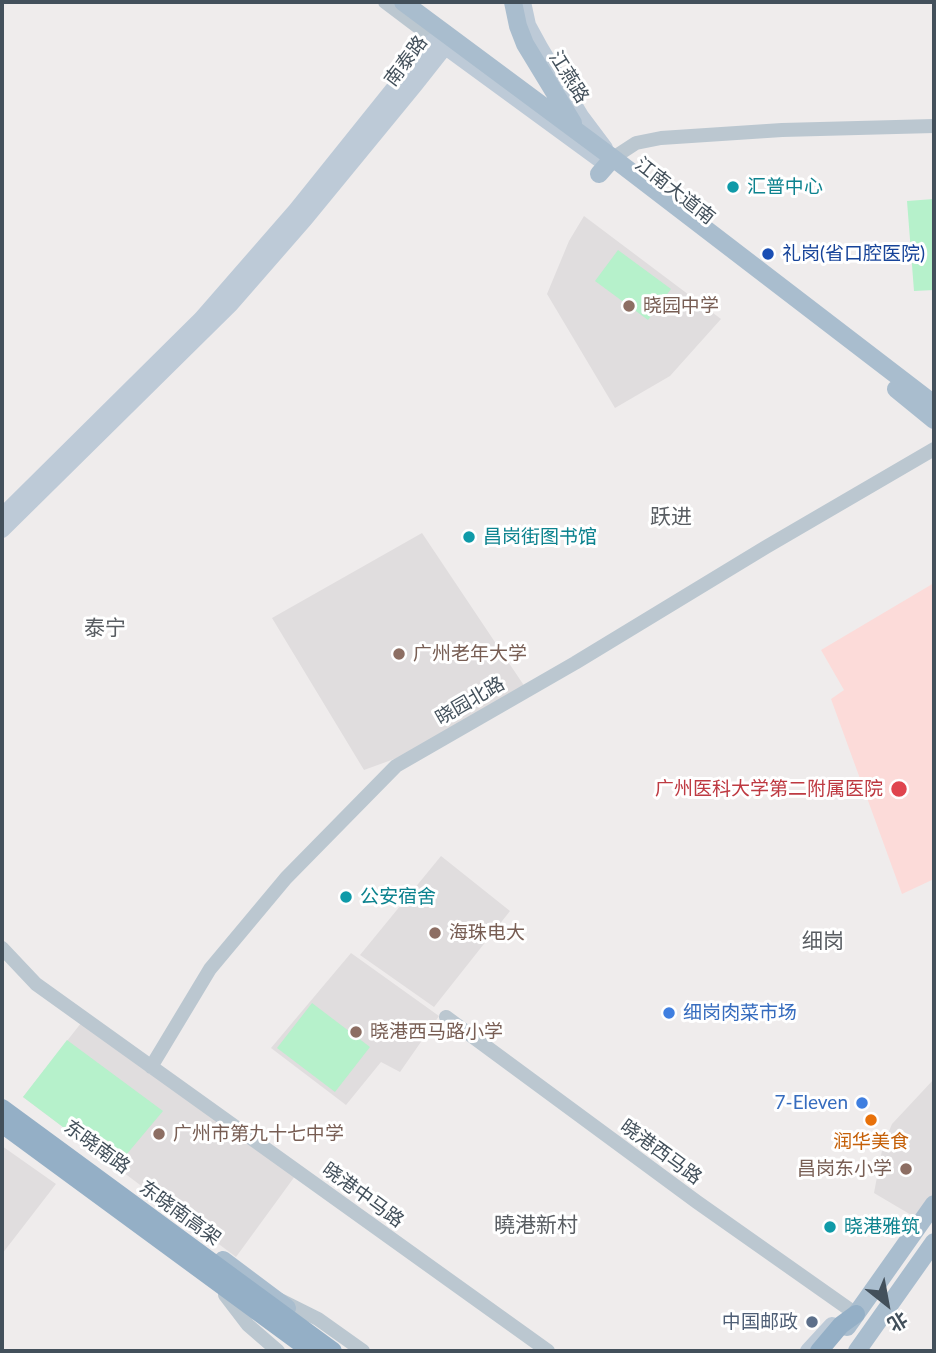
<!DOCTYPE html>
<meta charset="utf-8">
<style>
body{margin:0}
#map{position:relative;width:936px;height:1353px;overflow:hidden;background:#efecec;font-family:Lato,"Noto Sans SC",sans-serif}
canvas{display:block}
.frame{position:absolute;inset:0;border:4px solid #43505b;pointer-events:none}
.north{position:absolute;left:852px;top:1269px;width:70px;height:70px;-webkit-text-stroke:5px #fff;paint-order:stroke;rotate:149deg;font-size:19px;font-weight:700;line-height:28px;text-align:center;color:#43505b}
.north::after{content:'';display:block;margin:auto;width:24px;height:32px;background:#43505b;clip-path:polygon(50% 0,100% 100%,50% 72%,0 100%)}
</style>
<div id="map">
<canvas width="936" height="1353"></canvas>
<div class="frame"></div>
<div class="north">北</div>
</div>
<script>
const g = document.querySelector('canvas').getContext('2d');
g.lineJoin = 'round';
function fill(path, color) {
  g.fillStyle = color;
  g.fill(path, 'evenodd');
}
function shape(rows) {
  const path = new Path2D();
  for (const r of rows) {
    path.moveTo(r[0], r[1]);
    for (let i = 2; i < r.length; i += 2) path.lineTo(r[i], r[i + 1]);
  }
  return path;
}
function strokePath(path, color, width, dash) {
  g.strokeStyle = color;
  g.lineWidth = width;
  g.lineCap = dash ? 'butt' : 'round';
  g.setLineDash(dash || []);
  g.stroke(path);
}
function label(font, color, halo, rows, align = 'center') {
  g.font = font + ' Lato,"Noto Sans SC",sans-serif';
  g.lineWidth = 6;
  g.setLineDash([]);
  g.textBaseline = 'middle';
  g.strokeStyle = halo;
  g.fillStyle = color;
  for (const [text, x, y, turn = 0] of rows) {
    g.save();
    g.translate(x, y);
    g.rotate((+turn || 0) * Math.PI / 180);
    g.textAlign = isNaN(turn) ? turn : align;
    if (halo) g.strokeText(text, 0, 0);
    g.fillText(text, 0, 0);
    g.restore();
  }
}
const education = shape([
 [584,216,721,319,670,376,615,408,547,294,569,241],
 [422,533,527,690,397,758,364,770,272,618],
 [441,856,510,911,434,1007,360,955],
 [351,953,439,1016,400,1072,381,1062,346,1105,271,1048],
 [85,1018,298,1172,236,1257,23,1097],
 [934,1079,934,1198,918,1219,874,1193,883,1145,892,1124],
 [2,1146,56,1184,2,1254]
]);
const medical = shape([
 [934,583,934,879,902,894,831,699,844,690,821,650]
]);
const green = shape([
 [934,199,934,290,914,291,907,201],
 [618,250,671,289,648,320,595,281],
 [312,1003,370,1047,335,1092,277,1048],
 [67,1040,163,1111,116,1167,23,1097]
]);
const tertiary = shape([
 [385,2,434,39],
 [613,158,636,143,661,138,782,130,934,126],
 [2,948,36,984,548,1351],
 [446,1017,697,1202,856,1314],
 [151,1067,210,969,286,878,396,766,575,663,766,547,934,449],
 [225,1295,248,1325,278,1351],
 [278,1299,318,1319,363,1351]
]);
const secondary = shape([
 [523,2,528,25,540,47,581,116,605,148],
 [436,40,607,165],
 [2,516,201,319,296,210,430,43,446,33,445,47,415,85,306,218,231,304,2,530],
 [808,1351,832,1325]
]);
const primary = shape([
 [403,2,613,158,934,404],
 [513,2,518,26,525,44,573,123],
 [599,174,613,158],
 [896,389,934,420],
 [223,1260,287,1308],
 [847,1327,934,1204],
 [857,1351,934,1242]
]);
const trunk = shape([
 [2,1108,333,1351],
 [2,1124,311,1351],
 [819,1351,841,1325,856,1314]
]);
const markers = [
 [733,187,7,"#0f9aa8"],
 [768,254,7,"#1a4fb4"],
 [629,306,7,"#8d6e63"],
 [469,537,7,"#0f9aa8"],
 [399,654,7,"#8d6e63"],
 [899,789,9,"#e0444e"],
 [346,897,7,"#0f9aa8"],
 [435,933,7,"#8d6e63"],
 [669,1013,7,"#3f7fe0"],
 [356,1032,7,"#8d6e63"],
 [862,1103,7,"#3f7fe0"],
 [871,1120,7,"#e8710a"],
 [159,1134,7,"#8d6e63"],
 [906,1169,7,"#8d6e63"],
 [830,1227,7,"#0f9aa8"],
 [812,1322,7,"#5c6f8a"]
];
const streetNames = [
 ["南泰路",406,61,-53],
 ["江燕路",569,77,58],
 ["江南大道南",675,191,38],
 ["晓园北路",470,701,-30],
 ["东晓南路",97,1147,36],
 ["晓港西马路",661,1152,36],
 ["晓港中马路",363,1195,36],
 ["东晓南高架",180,1213,36]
];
const cultureNames = [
 ["汇普中心",747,187],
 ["昌岗街图书馆",483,537],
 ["公安宿舍",360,897],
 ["晓港雅筑",844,1227]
];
const transitNames = [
 ["礼岗(省口腔医院)",782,254]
];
const educationNames = [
 ["晓园中学",643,306],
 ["广州老年大学",413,654],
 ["海珠电大",449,933],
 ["晓港西马路小学",370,1032],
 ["广州市第九十七中学",173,1134],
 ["昌岗东小学",892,1169,"right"]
];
const healthNames = [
 ["广州医科大学第二附属医院",883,789]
];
const shopNames = [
 ["细岗肉菜市场",683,1013],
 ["7-Eleven",848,1103,"right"]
];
const foodNames = [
 ["润华美食",871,1142]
];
const serviceNames = [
 ["中国邮政",798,1322]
];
const neighbourhoodNames = [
 ["跃进",671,517],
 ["泰宁",105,628],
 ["细岗",823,941],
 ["曉港新村",536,1225]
];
fill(education, '#e0ddde');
fill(medical, '#fcdbd9');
fill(green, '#b6f1cb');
strokePath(tertiary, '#bbc7d0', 14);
strokePath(secondary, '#bdcad7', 16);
strokePath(primary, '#a9bdce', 18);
strokePath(trunk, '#94afc6', 18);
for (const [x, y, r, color] of markers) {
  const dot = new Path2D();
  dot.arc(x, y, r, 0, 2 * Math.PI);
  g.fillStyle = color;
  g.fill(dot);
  strokePath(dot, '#fff', 2.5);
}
label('19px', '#43505b', '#fff', streetNames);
label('19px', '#0d838f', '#fff', cultureNames, 'left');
label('19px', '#164399', '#fff', transitNames, 'left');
label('19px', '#785e54', '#fff', educationNames, 'left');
label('19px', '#be3a42', '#fff', healthNames, 'right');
label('19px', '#366cbe', '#fff', shopNames, 'left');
label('19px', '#c56008', '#fff', foodNames);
label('19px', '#4e5e75', '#fff', serviceNames, 'right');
label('21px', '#595d62', '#fff', neighbourhoodNames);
</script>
